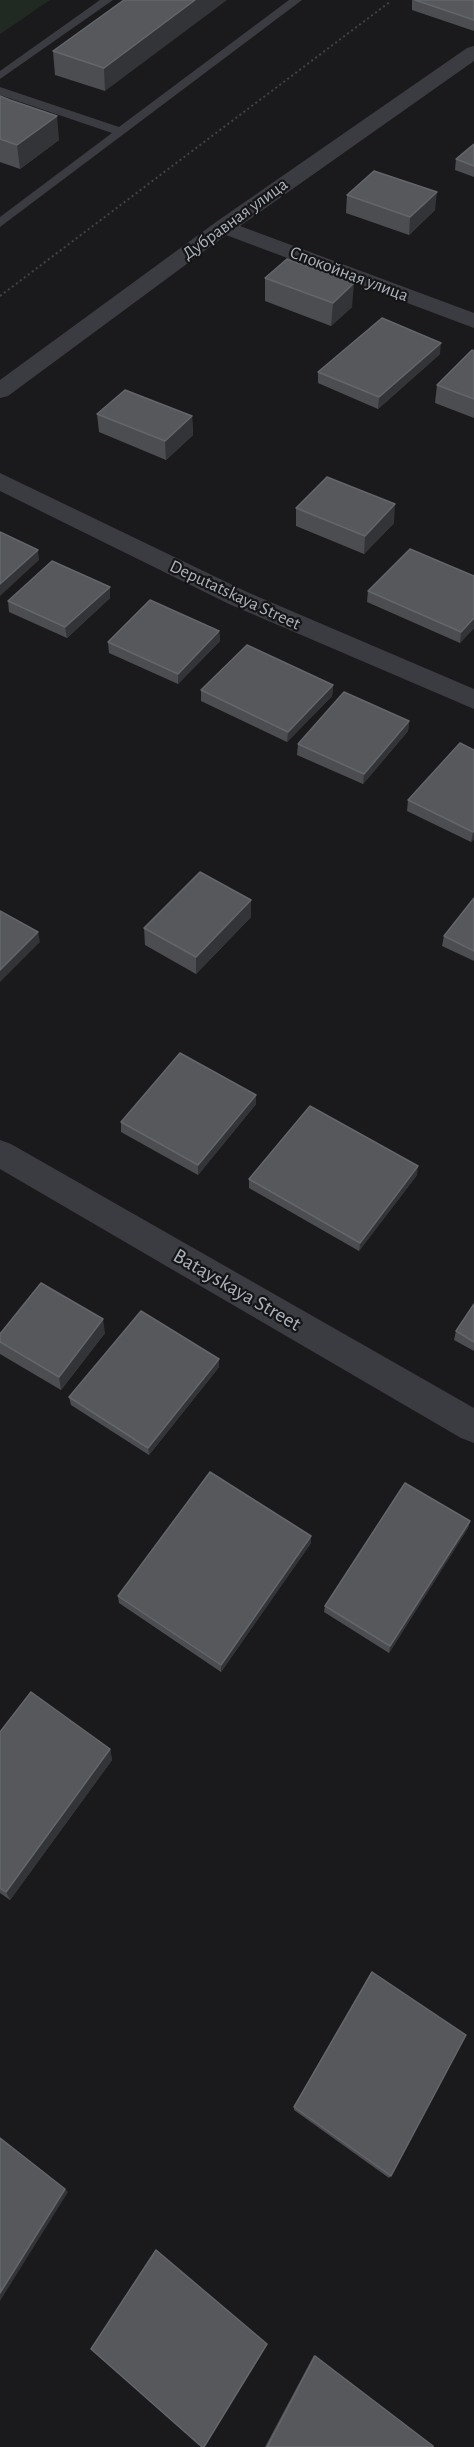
<!DOCTYPE html>
<meta charset="utf-8">
<style>
body{margin:0}
canvas{display:block;background:#1a1a1c}
</style>
<canvas width="474" height="2447"></canvas>
<script>
const g = document.querySelector('canvas').getContext('2d');
g.lineJoin = 'round';
function fill(path, color) {
  g.fillStyle = color;
  g.fill(path, 'evenodd');
}
function shape(rows) {
  const path = new Path2D();
  for (const r of rows) {
    path.moveTo(r[0], r[1]);
    for (let i = 2; i < r.length; i += 2) path.lineTo(r[i], r[i + 1]);
  }
  return path;
}
function strokePath(path, color, width, dash) {
  g.strokeStyle = color;
  g.lineWidth = width;
  g.lineCap = dash ? 'butt' : 'round';
  g.setLineDash(dash || []);
  g.stroke(path);
}
function label(font, color, halo, rows, align = 'center') {
  g.font = font + ' "Alegreya Sans",sans-serif';
  g.lineWidth = 4.5;
  g.setLineDash([]);
  g.textBaseline = 'middle';
  g.strokeStyle = halo;
  g.fillStyle = color;
  for (const [text, x, y, turn = 0] of rows) {
    g.save();
    g.translate(x, y);
    g.rotate((+turn || 0) * Math.PI / 180);
    g.textAlign = isNaN(turn) ? turn : align;
    if (halo) g.strokeText(text, 0, 0);
    g.fillText(text, 0, 0);
    g.restore();
  }
}
const green = shape([
 [0,0,50,0,0,34]
]);
const path = shape([
 [0,296,391,1]
]);
const lane = shape([
 [100,0,113,0,0,79,0,71,100,0],
 [289,0,302,0,0,227,0,217,112,133,0,95,0,87,119,127,289,0]
]);
const street = shape([
 [474,46,474,61,240,226,474,313,474,328,226,235,8,396,0,398,0,380,216,222,467,48,474,46],
 [0,473,247,592,474,689,474,709,229,604,0,491,0,473],
 [0,1140,11,1144,474,1408,474,1443,461,1438,0,1169,0,1140]
]);
const wall = shape([
 [124,0,105,91,55,75,53,51],
 [412,0,474,0,474,31,412,10],
 [0,96,59,140,20,169,0,162],
 [474,144,474,177,455,170,456,159],
 [347,195,435,210,409,235,346,213],
 [265,278,352,307,331,326,265,301],
 [474,351,474,418,435,403,437,385],
 [440,354,378,409,318,383,318,372],
 [97,414,192,416,193,435,166,460,99,432],
 [296,508,394,523,364,554,296,526],
 [474,576,474,628,460,643,367,602,368,591],
 [110,587,110,598,67,638,9,612,8,601],
 [219,631,220,641,178,684,109,653,108,642],
 [333,685,332,696,287,742,201,701,201,690],
 [409,721,408,731,363,784,297,755,298,744],
 [474,750,474,839,471,842,407,811,408,800],
 [474,898,474,961,442,946,444,936],
 [251,900,251,917,196,974,145,945,144,928],
 [256,1095,256,1104,198,1175,121,1132,121,1122],
 [417,1175,359,1251,249,1188,249,1179],
 [474,1304,474,1351,454,1340,456,1331],
 [105,1333,61,1390,0,1354,0,1334],
 [219,1367,149,1455,71,1405,69,1397],
 [470,1521,468,1528,389,1653,324,1612,325,1606],
 [311,1543,221,1672,119,1603,118,1596],
 [0,1732,110,1749,112,1760,10,1900,0,1893],
 [294,2107,391,2176,389,2178,294,2110],
 [314,2355,315,2356,433,2447,265,2447]
]);
const shadedWall = shape([
 [195,0,227,0,105,91,104,68],
 [57,116,59,140,20,169,17,145],
 [437,192,435,210,409,235,410,217],
 [354,283,352,307,331,326,333,303],
 [441,343,440,354,378,409,379,397],
 [192,416,193,435,166,460,165,441],
 [395,504,394,523,364,554,365,536],
 [38,550,39,560,0,596,0,584],
 [110,587,110,598,67,638,65,627],
 [474,618,474,628,460,643,461,632],
 [219,631,220,641,178,684,178,674],
 [333,685,332,696,287,742,288,732],
 [409,721,408,731,363,784,364,774],
 [474,831,474,839,471,842,473,832],
 [251,900,251,917,196,974,196,957],
 [38,932,40,942,0,982,0,970],
 [256,1095,256,1104,198,1175,198,1165],
 [418,1166,417,1175,359,1251,360,1243],
 [103,1319,105,1333,61,1390,59,1377],
 [219,1359,219,1367,149,1455,148,1448],
 [470,1521,468,1528,389,1653,390,1646],
 [311,1536,311,1543,221,1672,221,1665],
 [110,1749,112,1760,10,1900,6,1892],
 [65,2189,68,2192,0,2301,0,2293]
]);
const building = shape([
 [124,0,195,0,104,68,53,51,124,0],
 [415,0,474,0,474,20,415,0],
 [0,96,10,100,57,116,17,145,0,139,0,96],
 [474,144,474,166,456,159,474,144],
 [374,171,437,192,410,217,347,195,374,171],
 [287,259,354,283,333,303,265,278,287,259],
 [382,318,441,343,379,397,318,372,382,318],
 [472,350,474,351,474,399,437,385,472,350],
 [125,390,192,416,165,441,97,414,125,390],
 [327,477,395,504,365,536,296,508,327,477],
 [0,532,38,550,0,584,0,532],
 [410,549,474,576,474,618,461,632,368,591,410,549],
 [52,561,110,587,65,627,8,601,52,561],
 [150,600,219,631,178,674,108,642,150,600],
 [247,645,333,685,288,732,201,690,247,645],
 [344,692,409,721,364,774,298,744,344,692],
 [460,743,474,750,474,831,473,832,408,800,460,743],
 [200,872,251,900,196,957,144,928,200,872],
 [474,898,474,951,444,936,474,898],
 [0,911,38,932,0,970,0,911],
 [180,1053,256,1095,198,1165,121,1122,180,1053],
 [310,1106,418,1166,360,1243,249,1179,310,1106],
 [41,1283,103,1319,59,1377,0,1342,0,1334,41,1283],
 [474,1304,474,1342,456,1331,474,1304],
 [141,1311,219,1359,148,1448,69,1397,141,1311],
 [210,1472,311,1536,221,1665,118,1596,210,1472],
 [405,1483,470,1521,390,1646,325,1606,405,1483],
 [31,1692,110,1749,6,1892,0,1888,0,1732,31,1692],
 [372,1972,466,2035,391,2176,294,2107,372,1972],
 [0,2138,65,2189,0,2293,0,2138],
 [156,2250,267,2344,204,2447,202,2447,91,2349,156,2250],
 [315,2356,433,2446,433,2447,267,2447,315,2356]
]);
const farStreetnames = [
 ["Дубравная улица",235,219,-36],
 ["Спокойная улица",349,274,21],
 ["Deputatskaya Street",235,595,25]
];
const streetNames = [
 ["Batayskaya Street",237,1290,30]
];
fill(green, '#212a22');
strokePath(path, '#414348', 2, [2, 3]);
fill(lane, '#3b3c41');
fill(street, '#3b3c41');
fill(wall, '#4b4d51');
fill(shadedWall, '#333437');
fill(building, '#56585c');
strokePath(building, '#63666b', 1.5);
label('18px', '#acb2bb', '#151517', farStreetnames);
label('21px', '#acb2bb', '#151517', streetNames);
</script>
